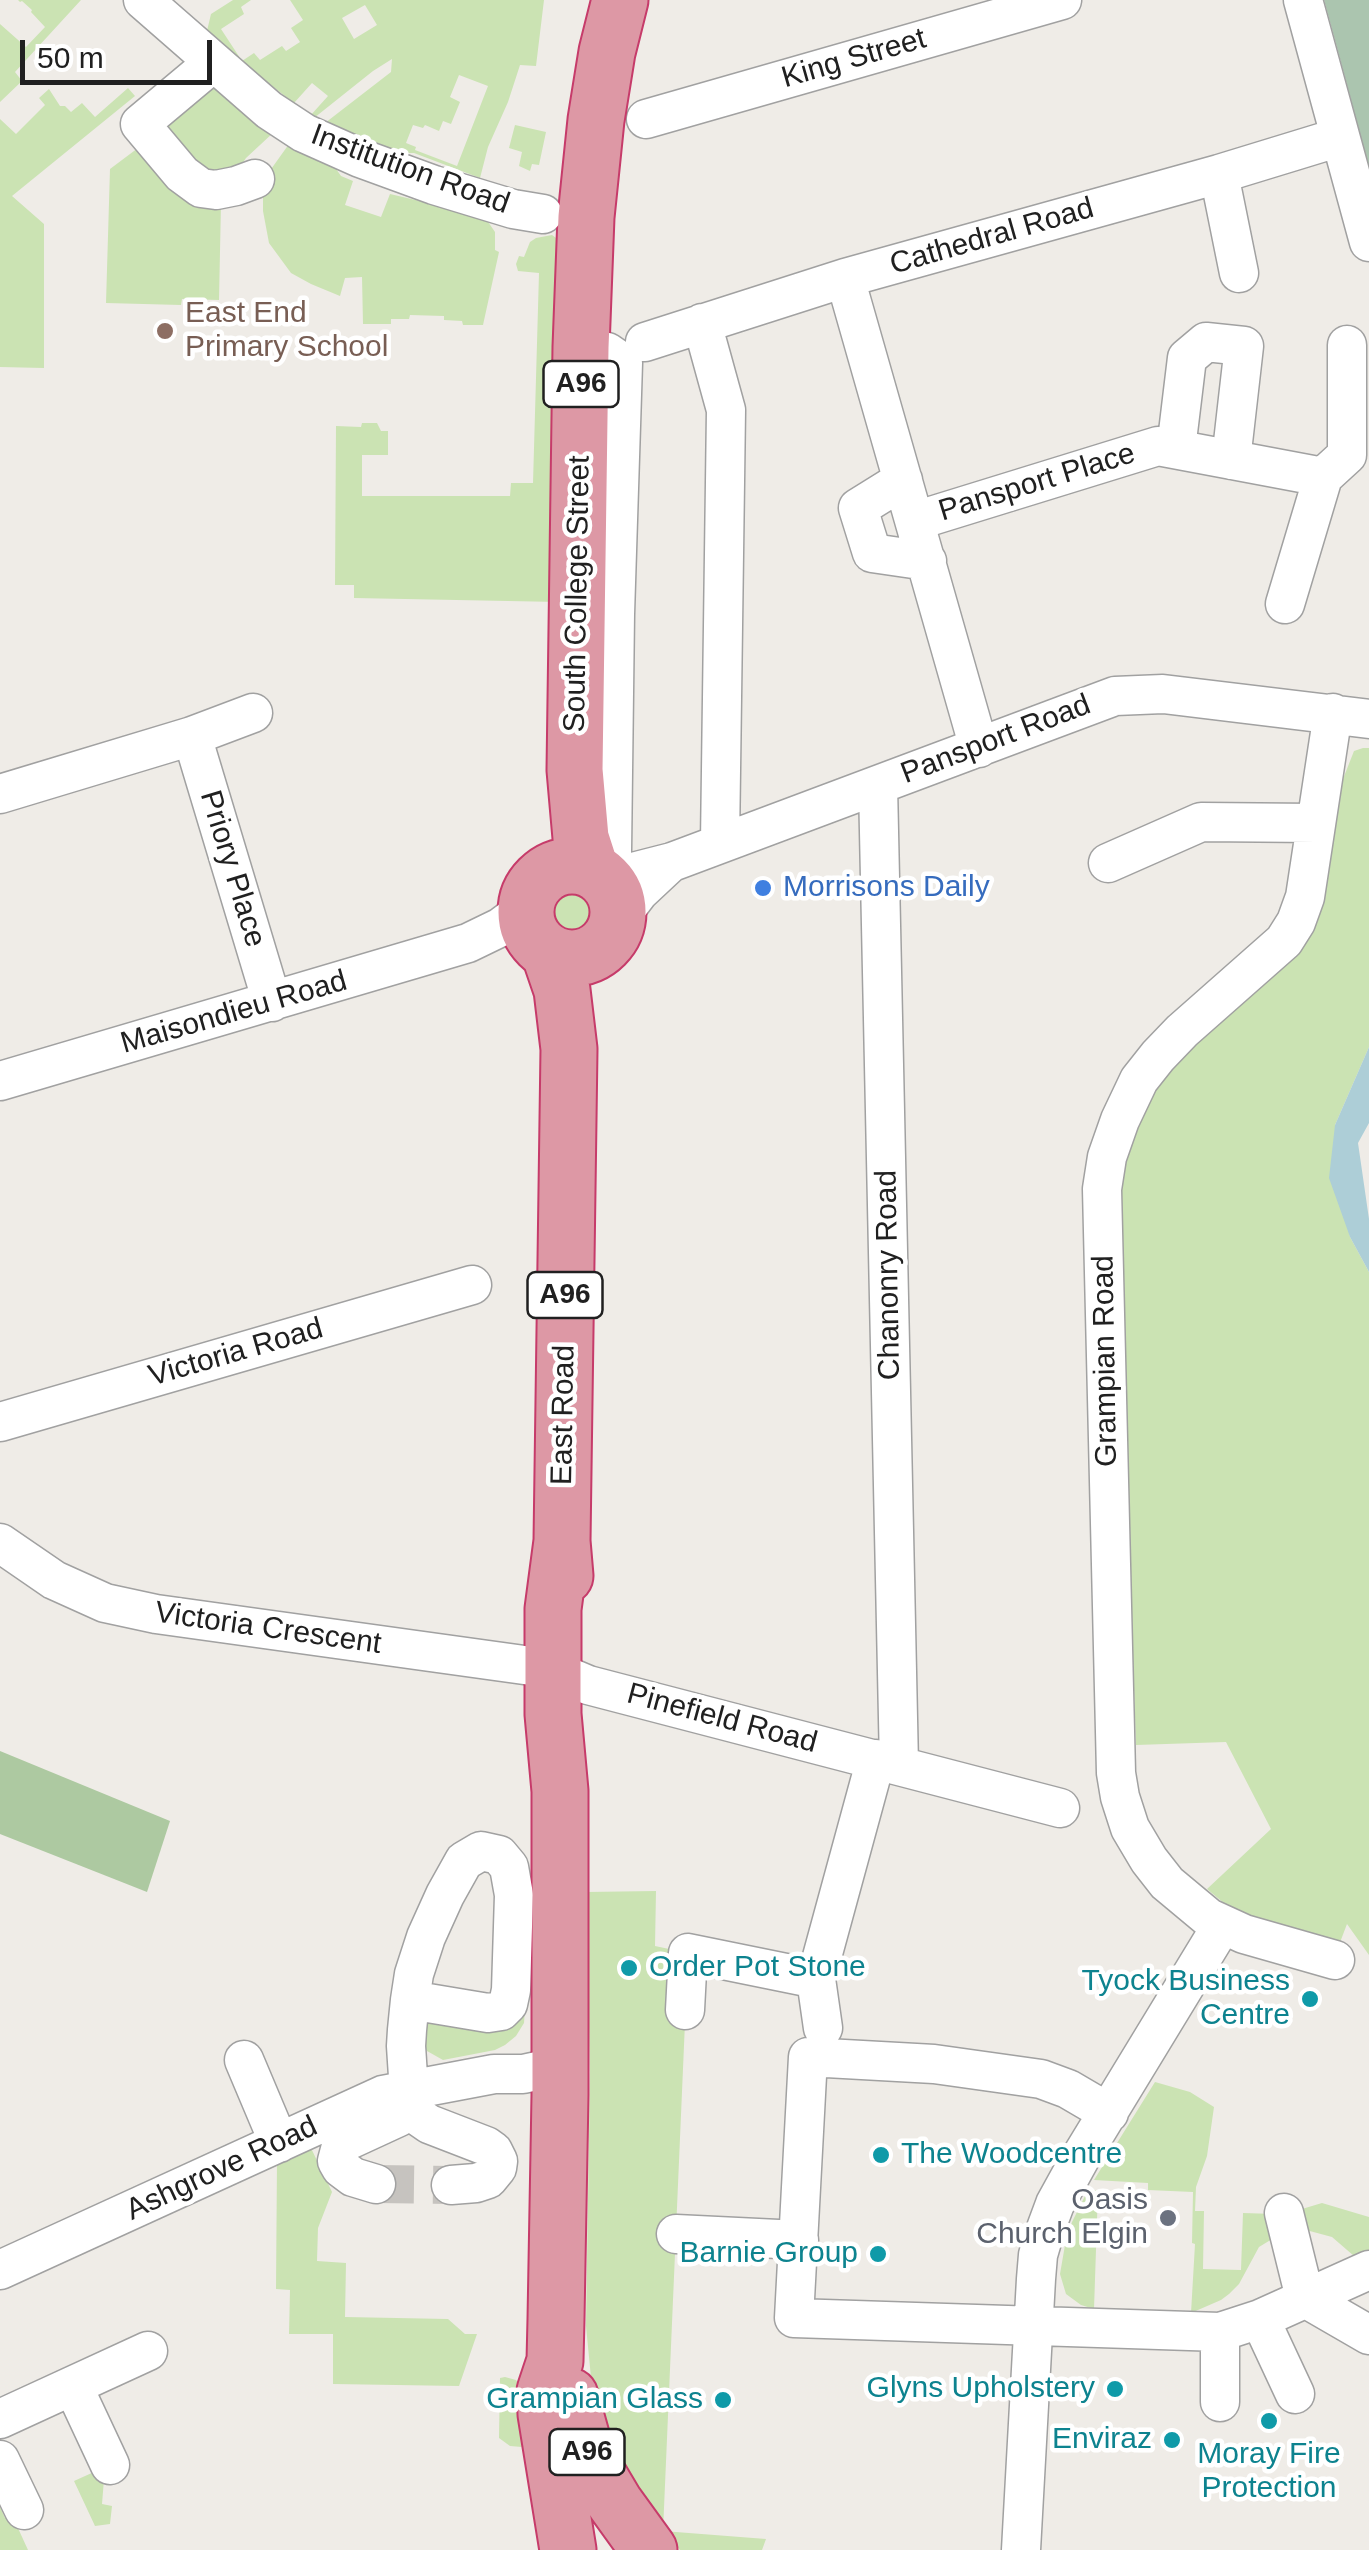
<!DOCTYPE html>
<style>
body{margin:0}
#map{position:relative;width:1369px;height:2550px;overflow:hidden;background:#efece7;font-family:Helvetica,sans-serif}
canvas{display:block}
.scale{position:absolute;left:20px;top:40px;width:192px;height:45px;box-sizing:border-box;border:5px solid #202020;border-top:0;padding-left:12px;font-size:30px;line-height:35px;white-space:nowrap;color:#202020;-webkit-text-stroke:8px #fff;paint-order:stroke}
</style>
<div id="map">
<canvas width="1369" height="2550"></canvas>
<div class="scale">50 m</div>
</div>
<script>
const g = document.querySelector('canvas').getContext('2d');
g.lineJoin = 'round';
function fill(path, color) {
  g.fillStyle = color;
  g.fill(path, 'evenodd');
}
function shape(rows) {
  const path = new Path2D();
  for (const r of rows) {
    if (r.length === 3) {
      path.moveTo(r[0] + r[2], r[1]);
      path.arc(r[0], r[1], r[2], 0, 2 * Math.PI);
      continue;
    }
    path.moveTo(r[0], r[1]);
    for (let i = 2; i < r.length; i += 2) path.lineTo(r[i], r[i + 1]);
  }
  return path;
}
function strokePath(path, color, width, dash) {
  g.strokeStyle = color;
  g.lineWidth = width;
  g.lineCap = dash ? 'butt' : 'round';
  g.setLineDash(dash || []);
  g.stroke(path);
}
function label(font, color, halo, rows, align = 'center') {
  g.font = font + ' Helvetica,sans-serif';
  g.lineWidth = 9;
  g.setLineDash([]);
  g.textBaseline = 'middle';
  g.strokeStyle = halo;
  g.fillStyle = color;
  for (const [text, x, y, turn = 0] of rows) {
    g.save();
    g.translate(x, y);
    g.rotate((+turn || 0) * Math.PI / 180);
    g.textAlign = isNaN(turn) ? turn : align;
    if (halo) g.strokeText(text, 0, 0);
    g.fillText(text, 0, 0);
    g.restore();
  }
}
const grass = shape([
 [18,0,81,0,15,72,22,81,0,102,0,24,26,47,45,27,31,12,32,10,22,1,20,2],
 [233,0,251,0,241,7,244,14,221,29,242,61,254,53,260,60,282,46,286,51,300,42,291,28,303,20,290,0,544,0,536,66,520,65,508,102,488,147,480,178,414,153,402,153,325,123,391,72,392,59,373,71,314,118,310,116,328,96,312,83,294,103,206,35,211,14],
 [365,5,377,25,354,39,342,18],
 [459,75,488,86,457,166,415,150,416,147,406,143,413,125,423,128,425,125,439,131,443,121,451,124,460,102,450,97],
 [214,85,274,132,246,158,236,173,208,179,165,127],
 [128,88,135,96,12,196,44,224,44,368,0,367,0,119,16,134,45,105,39,98,49,89,60,106,65,106,71,112,82,103,95,117],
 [515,125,546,132,539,165,532,164,530,171,519,166,522,152,509,148],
 [289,144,334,166,341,176,353,181,345,205,381,217,390,194,484,216,495,232,495,250,499,252,483,325,463,325,462,321,444,320,444,316,410,315,409,319,391,319,391,324,363,324,362,277,345,278,340,296,311,284,291,273,269,243,263,211,263,195,269,172],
 [142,145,221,203,219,300,182,299,181,305,106,303,110,169],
 [552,235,559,240,559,602,354,598,354,585,335,585,336,426,361,427,362,423,377,423,381,431,388,431,388,455,362,455,362,496,510,496,511,483,533,483,539,273,518,271,516,264,519,256,524,257,530,242,536,238],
 [1363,748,1369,748,1369,1047,1335,1125,1350,1237,1369,1272,1369,1955,1347,1924,1339,1945,1269,1926,1231,1909,1207,1889,1271,1829,1226,1742,1136,1745,1130,1577,1124,1576,1120,1160,1168,1064,1289,951,1333,778,1343,779,1354,751],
 [573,911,19],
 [656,1891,655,1946,688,1953,663,2531,766,2539,762,2550,680,2550,663,2532,611,2448,592,2388,586,2326,590,2072,586,1892],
 [528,1964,524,2023,516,2036,505,2045,495,2050,443,2060,427,2051,423,2045,424,2028,430,2022,484,2022],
 [1155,2082,1190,2092,1214,2107,1207,2156,1196,2187,1195,2211,1204,2211,1203,2269,1241,2270,1243,2213,1275,2214,1282,2233,1259,2247,1239,2284,1229,2294,1221,2300,1191,2313,1195,2244,1192,2243,1193,2192,1148,2190,1148,2183,1094,2180],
 [310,2146,332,2192,318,2228,317,2261,346,2263,345,2317,448,2319,465,2334,477,2334,459,2386,333,2384,333,2334,289,2334,290,2290,276,2289,277,2161],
 [1088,2190,1098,2190,1094,2309,1081,2305,1066,2294,1060,2274,1065,2245,1072,2222],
 [1322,2203,1369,2217,1369,2258,1354,2256,1332,2237,1306,2230,1292,2212],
 [505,2377,516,2380,523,2390,522,2447,510,2446,499,2438,500,2378],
 [105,2467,102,2504,112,2506,110,2524,95,2526,74,2481],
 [0,2507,5,2518,12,2515,28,2550,0,2550]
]);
const forest = shape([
 [0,1751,170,1821,147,1892,0,1834]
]);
const cemetery = shape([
 [1324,0,1369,0,1369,167,1336,44]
]);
const water = shape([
 [1369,1047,1369,1123,1358,1143,1369,1219,1369,1272,1350,1237,1329,1178,1335,1125]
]);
const minorTunnel = shape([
 [376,2184,451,2185]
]);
const minor = shape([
 [143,0,269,110,304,133,360,158,434,185,513,209,543,214],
 [1303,0,1369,242],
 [214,62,140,124,182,174,201,188,216,190,236,186,255,179],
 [646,119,1062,0],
 [1219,174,1239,273],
 [845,278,979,748],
 [702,323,726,410,720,842],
 [645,342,845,278,1219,174,1340,137],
 [581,347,607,352,623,363,615,614,612,852,606,873],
 [1176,449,1187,358,1206,342,1244,346,1231,460],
 [903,480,858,508,872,553,927,561],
 [915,521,1158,446,1323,477],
 [1285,604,1323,477,1347,455,1347,345],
 [1333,713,1305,897,1296,922,1284,941,1182,1031,1158,1056,1139,1080,1120,1120,1107,1157,1102,1189,1116,1773,1120,1797,1130,1828,1149,1860,1167,1883,1209,1918,1244,1934,1335,1960],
 [192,736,253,713],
 [878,785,899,1765],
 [0,794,192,736,272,1002],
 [1108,863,1201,822,1316,823],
 [597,873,629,873,672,862,1115,696,1163,694,1369,719],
 [617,921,639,892,670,863],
 [0,1081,468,943,501,927,525,909],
 [0,1422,472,1285],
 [0,1543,54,1580,105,1603,156,1614,553,1669],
 [569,1677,588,1685,1060,1808],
 [410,2000,488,2013,501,2011,508,2004,511,1990,514,1895,509,1867,499,1855,481,1851,464,1861,445,1895,426,1937,414,1974,410,2000,407,2030,406,2046,410,2107,416,2115,429,2124,486,2146,493,2151,498,2161,497,2168,488,2179,476,2183,451,2185],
 [685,2010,688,1953,816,1979],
 [823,2028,816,1979,876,1759],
 [244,2060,279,2143],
 [1109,2113,1068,2089,1041,2079,934,2064,808,2057,794,2318,1220,2332,1260,2319,1369,2270],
 [376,2184,353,2177,341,2168,337,2161,341,2146,347,2141,399,2117,410,2107],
 [1284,2213,1305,2298,1369,2335],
 [676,2234,799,2240],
 [0,2270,383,2095,494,2074,523,2074,560,2066],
 [1260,2319,1295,2394],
 [73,2386,110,2465],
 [1220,2402,1220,2332],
 [0,2419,148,2351],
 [0,2460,24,2510],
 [1021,2550,1036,2279,1038,2255,1045,2231,1055,2204,1082,2155,1222,1925]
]);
const highway = shape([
 [572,912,46],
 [591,869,581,838,575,770,581,347,586,217,596,120,607,52,620,0],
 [549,952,562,990,569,1049,562,1541,565,1576],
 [562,1541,553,1609,553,1714,560,1791,560,2095,556,2319,555,2361,545,2391,546,2414,568,2550],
 [570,2396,582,2439,593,2466,615,2503,649,2550]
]);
const markers = [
 [165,331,10,"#8d6e63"],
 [763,888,10,"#3f7fe0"],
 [629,1968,10,"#0f9aa8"],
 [1310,1999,10,"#0f9aa8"],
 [881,2155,10,"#0f9aa8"],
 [1168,2218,10,"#6b7280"],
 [878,2254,10,"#0f9aa8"],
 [1115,2389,10,"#0f9aa8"],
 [723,2400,10,"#0f9aa8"],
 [1269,2421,10,"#0f9aa8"],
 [1172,2440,10,"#0f9aa8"]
];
const shields = [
 [581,384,75],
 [565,1295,75],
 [587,2452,75]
];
const shieldNames = [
 ["A96",581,384],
 ["A96",565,1295],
 ["A96",587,2452]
];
const streetNames = [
 ["King Street",854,59,-16],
 ["Institution Road",410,170,20],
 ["Cathedral Road",992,237,-16],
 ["Pansport Place",1037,483,-17],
 ["South College Street",578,594,-89],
 ["Pansport Road",996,740,-21],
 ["Priory Place",232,869,73],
 ["Maisondieu Road",234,1013,-16],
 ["Chanonry Road",889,1275,-91],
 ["Victoria Road",236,1353,-16],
 ["Grampian Road",1106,1361,-91],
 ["East Road",564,1415,-89],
 ["Victoria Crescent",268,1629,8],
 ["Pinefield Road",722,1719,15],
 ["Ashgrove Road",222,2169,-25]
];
const educationNames = [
 ["East End",185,314],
 ["Primary School",185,348]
];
const shopNames = [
 ["Morrisons Daily",783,888]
];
const cultureNames = [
 ["Order Pot Stone",649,1968,"left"],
 ["Tyock Business",1290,1982],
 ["Centre",1290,2016],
 ["The Woodcentre",901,2155,"left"],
 ["Barnie Group",858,2254],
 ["Glyns Upholstery",1095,2389],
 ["Grampian Glass",703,2400],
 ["Enviraz",1152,2440],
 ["Moray Fire",1269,2455,"center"],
 ["Protection",1269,2489,"center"]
];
const worshipNames = [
 ["Oasis",1148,2201],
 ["Church Elgin",1148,2235]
];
fill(grass, '#cbe3b3');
fill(forest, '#adc9a1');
fill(cemetery, '#abc5af');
fill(water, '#adced7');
strokePath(minorTunnel, '#c6c3bf', 38, [38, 19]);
strokePath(minor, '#a1a1a1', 41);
strokePath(highway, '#c63b6a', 59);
strokePath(minor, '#fff', 38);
strokePath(highway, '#dd98a5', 55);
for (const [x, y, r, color] of markers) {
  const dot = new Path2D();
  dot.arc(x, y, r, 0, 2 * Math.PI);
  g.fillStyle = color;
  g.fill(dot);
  strokePath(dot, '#fff', 4);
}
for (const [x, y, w] of shields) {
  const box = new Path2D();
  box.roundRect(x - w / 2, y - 23, w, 46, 8);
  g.fillStyle = '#fff';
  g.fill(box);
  strokePath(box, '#202020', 2.5);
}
label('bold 28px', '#202020', null, shieldNames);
label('30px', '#202020', '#fff', streetNames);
label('30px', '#785e54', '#fff', educationNames, 'left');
label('30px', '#366cbe', '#fff', shopNames, 'left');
label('30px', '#0d838f', '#fff', cultureNames, 'right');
label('30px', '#5b616d', '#fff', worshipNames, 'right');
</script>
